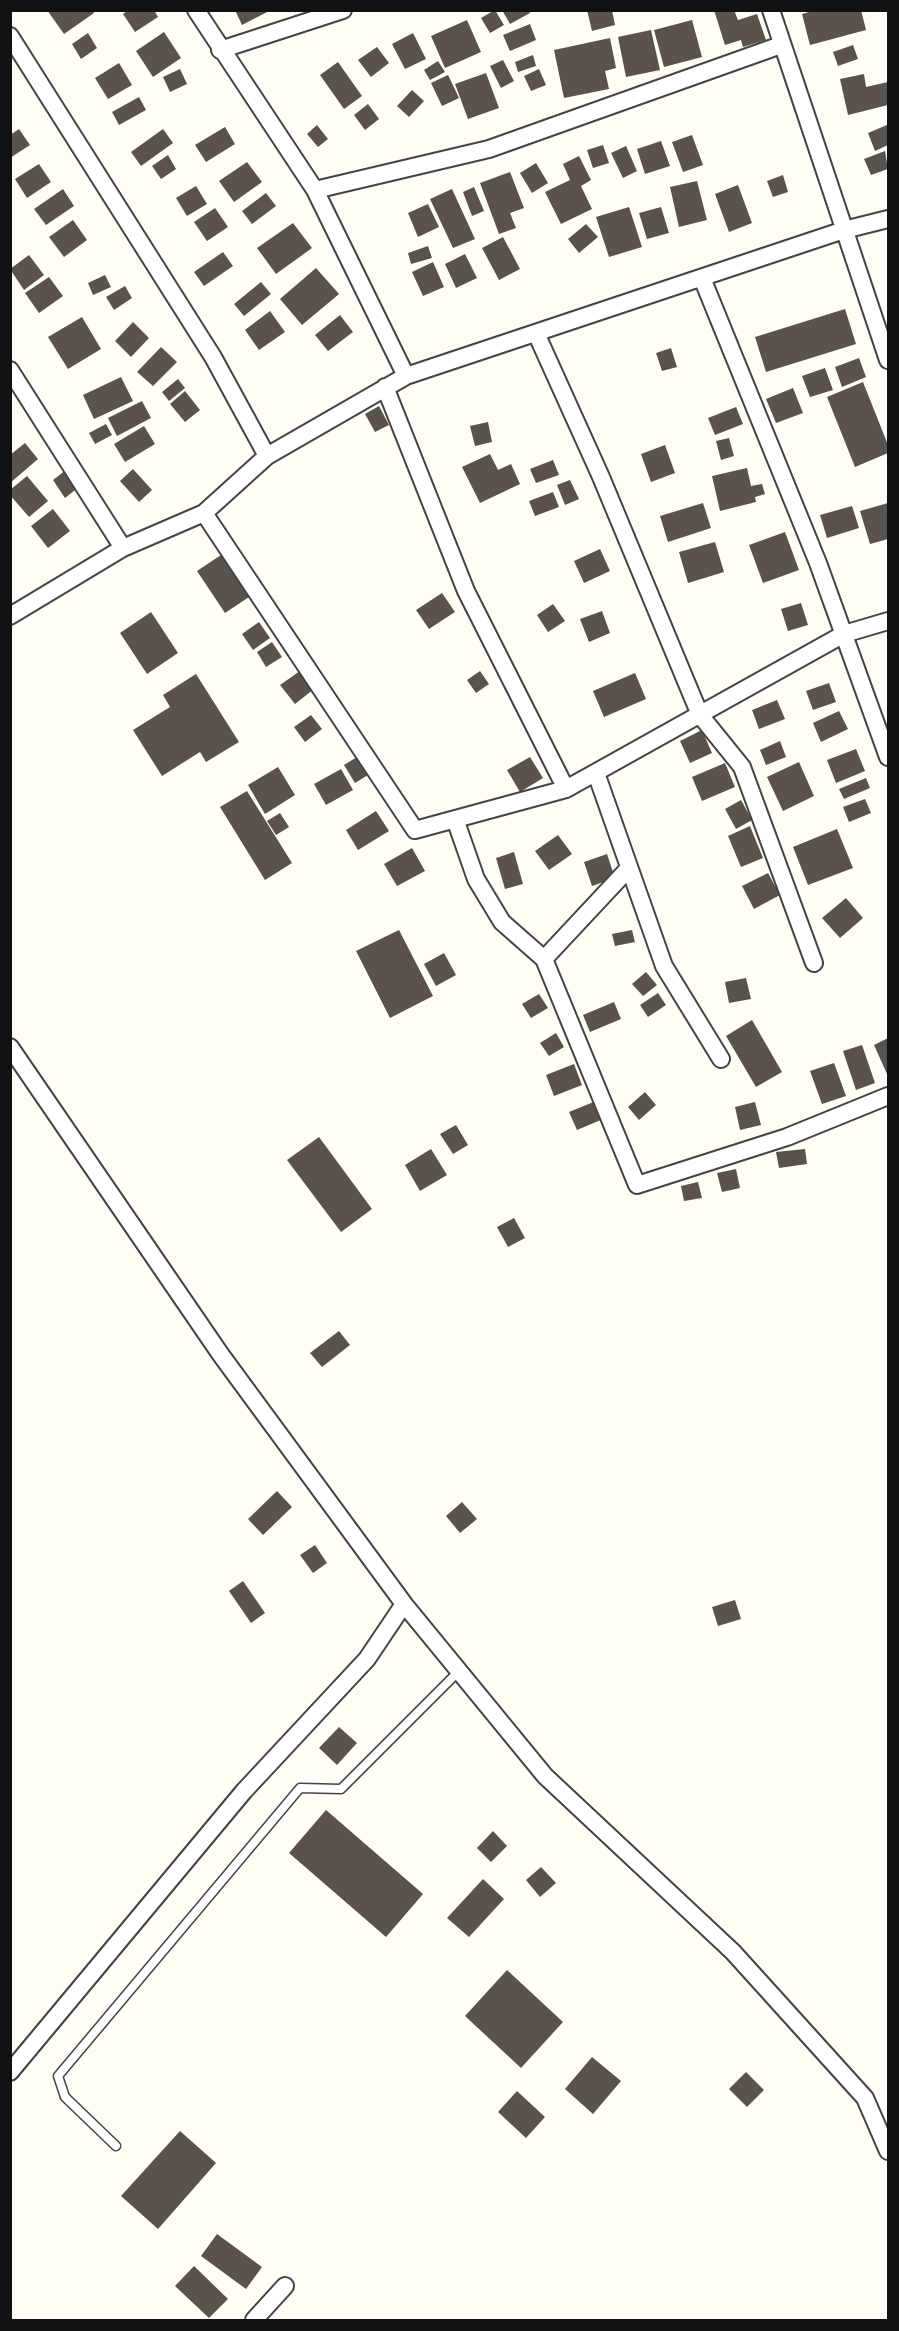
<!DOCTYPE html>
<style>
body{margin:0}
#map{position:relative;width:899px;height:2331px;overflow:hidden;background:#fffdf5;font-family:"Noto Serif",serif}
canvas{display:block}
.frame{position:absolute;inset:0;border:12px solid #111;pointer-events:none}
</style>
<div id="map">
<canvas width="899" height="2331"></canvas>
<div class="frame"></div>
</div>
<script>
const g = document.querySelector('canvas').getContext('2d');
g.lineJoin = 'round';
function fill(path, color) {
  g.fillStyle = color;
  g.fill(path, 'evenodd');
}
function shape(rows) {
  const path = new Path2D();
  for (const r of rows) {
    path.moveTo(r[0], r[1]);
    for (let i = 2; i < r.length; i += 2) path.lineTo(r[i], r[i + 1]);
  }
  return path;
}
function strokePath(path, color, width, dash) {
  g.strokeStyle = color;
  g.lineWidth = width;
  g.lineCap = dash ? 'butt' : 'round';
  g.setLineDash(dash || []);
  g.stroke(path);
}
const building = shape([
 [47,10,92,10,94,13,64,34],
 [128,10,154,10,158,17,135,32,123,14],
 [235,10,271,10,242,25],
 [495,10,504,25,490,33,481,18],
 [502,10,529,10,530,13,510,24],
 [587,10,612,10,615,25,592,31],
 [714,10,734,10,738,20,757,14,766,40,743,47,741,40,725,45],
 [816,10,861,10,866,30,810,45,802,14],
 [467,20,481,52,445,68,431,36],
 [692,20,702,57,664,67,654,30],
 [530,24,536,40,510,51,503,35],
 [651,30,660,70,626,77,618,37],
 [164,32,181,58,153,77,136,51],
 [88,33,97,48,81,59,72,44],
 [413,33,426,59,405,69,392,44],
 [610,38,616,68,605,71,609,89,564,98,554,50],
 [853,45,858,59,838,66,833,52],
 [377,47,389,63,371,77,358,60],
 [533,55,536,66,518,72,515,62],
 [503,60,514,81,501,88,490,66],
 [438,61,445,72,430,80,424,70],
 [338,62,362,96,344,109,320,75],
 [119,63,132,85,108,99,95,78],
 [180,69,187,84,170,92,163,77],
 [539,69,546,85,531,91,524,76],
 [486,73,499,108,468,119,455,84],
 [864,74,866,87,888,82,888,105,848,115,840,79],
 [448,75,459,98,442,106,431,83],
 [412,90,424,101,409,117,397,106],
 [139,97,146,110,119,125,112,112],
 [368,104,379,119,365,130,354,115],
 [317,125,328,139,318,147,307,134],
 [887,125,888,145,875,151,868,133],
 [225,127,235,144,206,162,195,145],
 [19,129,30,145,10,158,10,135],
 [163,129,173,143,141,166,131,152],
 [692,135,703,165,683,172,672,142],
 [661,141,670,166,645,174,637,149],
 [603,145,609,163,593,168,587,150],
 [626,146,637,171,623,178,611,153],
 [885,151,888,169,871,175,864,159],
 [168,155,176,169,161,179,152,166],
 [579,156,591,180,581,186,592,209,561,224,545,192,570,180,563,164],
 [247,162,262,182,234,202,219,181],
 [536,163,548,183,532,193,520,173],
 [39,164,51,182,27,198,15,179],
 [510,172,524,208,510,213,516,228,499,234,480,183],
 [783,175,788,192,773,197,767,181],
 [697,181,707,220,679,227,670,187],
 [738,185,752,223,729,232,715,194],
 [196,186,207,204,187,216,176,198],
 [474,187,484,211,472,216,463,192],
 [63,189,74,206,46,225,34,209],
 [452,189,475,239,453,248,430,199],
 [266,193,276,206,252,224,242,211],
 [428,204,439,227,418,237,408,213],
 [629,207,642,247,609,257,596,217],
 [661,207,669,233,647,239,639,213],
 [215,208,228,227,207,241,194,222],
 [73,220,87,240,64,257,49,237],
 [293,223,312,248,276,274,257,248],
 [586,224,598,237,579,253,568,239],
 [503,237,520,269,499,280,482,248],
 [428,246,432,258,411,264,408,253],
 [223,252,233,266,204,286,194,272],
 [465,254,477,278,456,288,445,264],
 [29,255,44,275,24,290,10,269],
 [433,262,444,287,423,296,412,272],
 [316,268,339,294,302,325,280,299],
 [105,275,111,287,93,295,88,283],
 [49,277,63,296,39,313,25,293],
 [261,282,271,294,244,316,234,304],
 [125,286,132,298,114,310,106,297],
 [845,309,856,344,766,372,755,337],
 [270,311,285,332,259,350,245,330],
 [340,315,353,332,328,351,315,335],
 [82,317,101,349,68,369,48,337],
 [133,322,149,338,131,357,115,341],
 [161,347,177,362,153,386,137,372],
 [671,348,677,367,662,371,656,353],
 [859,358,866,377,842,387,835,367],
 [825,368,833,390,810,397,802,376],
 [121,377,133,401,94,419,83,395],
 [178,379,185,388,169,401,162,392],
 [863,382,888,445,888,453,855,467,827,397],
 [793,388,803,413,776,423,766,399],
 [185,391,200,410,185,422,170,404],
 [142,401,151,418,117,436,108,418],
 [379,406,389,425,375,432,365,414],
 [736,407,743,424,715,435,708,418],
 [488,422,492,442,475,446,470,426],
 [106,424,112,435,95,444,89,433],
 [144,426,155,444,125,462,114,444],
 [729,438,734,456,721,460,716,441],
 [25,443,38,459,10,483,10,455],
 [665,445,675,473,651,482,641,454],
 [490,454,498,470,511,464,520,484,480,503,462,467],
 [553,460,559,475,536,483,530,469],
 [747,468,751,486,762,484,765,494,755,497,756,502,720,511,712,476],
 [133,469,152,490,139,502,120,481],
 [66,470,79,487,65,498,53,480],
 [27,476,48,501,29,517,10,495,10,490],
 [570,480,579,499,565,505,557,485],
 [553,492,559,507,535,516,529,501],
 [703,503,711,528,668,542,660,516],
 [888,503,888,539,870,544,860,511],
 [852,506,859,528,827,538,820,515],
 [53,509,70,531,48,548,31,526],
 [785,532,799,570,763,583,749,545],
 [715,542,724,572,688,583,679,552],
 [600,549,610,571,584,583,574,561],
 [221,555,249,597,225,613,197,571],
 [442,593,455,612,429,629,416,610],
 [801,603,808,625,788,631,781,609],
 [553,604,565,621,548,632,537,615],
 [602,611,610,633,589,642,580,619],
 [151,612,178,653,147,674,120,633],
 [259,622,270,638,253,650,242,634],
 [272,642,282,657,266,667,257,652],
 [300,671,314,689,295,704,280,685],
 [480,671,489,684,476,693,467,680],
 [635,673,646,699,604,717,593,691],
 [196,674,239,742,206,762,200,752,162,776,133,730,170,707,163,695],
 [829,683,836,702,813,710,806,691],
 [777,700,785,719,759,729,752,710],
 [839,711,848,729,821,742,813,723],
 [311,715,322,729,305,742,294,727],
 [702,730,712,753,690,763,680,741],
 [780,741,786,757,766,765,760,750],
 [856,749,865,771,836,783,827,760],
 [357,757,368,775,355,783,344,765],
 [530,757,543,778,520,792,507,770],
 [799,762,814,796,783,811,767,777],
 [725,763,735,787,702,801,692,777],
 [278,767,295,795,265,814,248,785],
 [341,769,353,790,326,805,314,784],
 [866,778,870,788,844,799,839,789],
 [247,791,292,863,265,880,220,807],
 [865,799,871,813,849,822,843,807],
 [741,800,752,820,736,829,725,809],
 [376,811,389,831,358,850,346,830],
 [280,813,289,827,276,835,267,821],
 [750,826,763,858,741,867,728,836],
 [837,829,853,868,808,885,793,847],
 [558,835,572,854,549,870,535,851],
 [412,848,425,871,397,886,384,864],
 [514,852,523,884,505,889,496,858],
 [607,854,615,878,592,886,584,862],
 [768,873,780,895,754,909,742,886],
 [846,898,863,918,840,938,822,918],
 [399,930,433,996,390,1018,356,951],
 [632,930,635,942,615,946,612,934],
 [444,953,456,975,436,986,424,964],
 [646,972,657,985,643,996,632,984],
 [746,978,751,999,729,1003,725,982],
 [658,993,666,1005,648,1017,640,1005],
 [539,994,548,1008,531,1018,522,1004],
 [614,1002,621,1019,590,1032,583,1015],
 [752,1020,782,1072,756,1087,726,1036],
 [556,1033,564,1047,549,1056,540,1043],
 [888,1038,888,1073,887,1074,874,1045],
 [862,1045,875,1083,856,1090,843,1051],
 [834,1063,846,1096,822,1104,810,1071],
 [574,1064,582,1085,554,1096,546,1075],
 [645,1092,656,1105,639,1120,628,1107],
 [596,1101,603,1119,577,1130,569,1112],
 [755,1102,761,1125,740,1130,735,1107],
 [456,1125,468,1145,453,1154,440,1134],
 [319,1137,372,1209,341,1232,287,1160],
 [431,1149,447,1175,420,1191,405,1165],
 [805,1149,807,1164,779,1168,776,1152],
 [736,1169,740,1188,722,1192,717,1173],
 [698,1182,702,1198,684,1201,681,1186],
 [514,1218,525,1238,508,1247,497,1227],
 [339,1331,350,1345,322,1367,310,1353],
 [277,1491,292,1507,263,1535,248,1519],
 [462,1502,477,1519,460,1533,446,1516],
 [315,1545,327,1563,313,1573,300,1555],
 [243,1581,265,1613,251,1623,229,1591],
 [735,1600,741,1619,718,1626,712,1607],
 [339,1727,357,1743,337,1765,319,1748],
 [326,1810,423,1894,386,1937,289,1853],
 [493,1831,507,1846,491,1862,477,1848],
 [541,1867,556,1883,540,1897,526,1880],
 [483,1879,504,1899,469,1937,447,1918],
 [507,1970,563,2022,521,2068,465,2016],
 [592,2057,621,2081,593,2114,565,2089],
 [746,2072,764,2090,747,2107,729,2089],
 [517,2091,545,2117,526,2138,498,2112],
 [180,2131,216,2163,158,2229,121,2196],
 [217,2234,262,2267,246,2289,201,2256],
 [194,2266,228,2299,209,2318,175,2286]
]);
const lane = shape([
 [116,2146,65,2097,58,2076,300,1788,341,1789,459,1671]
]);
const street = shape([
 [196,10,315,190,406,376],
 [771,10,888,360],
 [10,36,213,357,267,456],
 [220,50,343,10],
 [315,190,489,149,781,45],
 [702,278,818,563,888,757],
 [536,333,601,477,700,715,742,767,814,963],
 [10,370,123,548],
 [385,387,466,591,566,789],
 [204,513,415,830,566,789,844,634,888,621],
 [10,616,123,548,204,513,267,456,406,376,844,230,888,219],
 [596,773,664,966,721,1059],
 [455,819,476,879,502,922,544,959,637,1185,787,1137,888,1096],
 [544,959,629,868],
 [10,1047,221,1355,404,1604,545,1776,733,1952,865,2098,888,2151],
 [10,2072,244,1791,367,1659,404,1604],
 [254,2320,285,2286]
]);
fill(building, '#5a524d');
strokePath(lane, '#444', 11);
strokePath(street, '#444', 20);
strokePath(lane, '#fff', 8);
strokePath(street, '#fff', 16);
</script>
